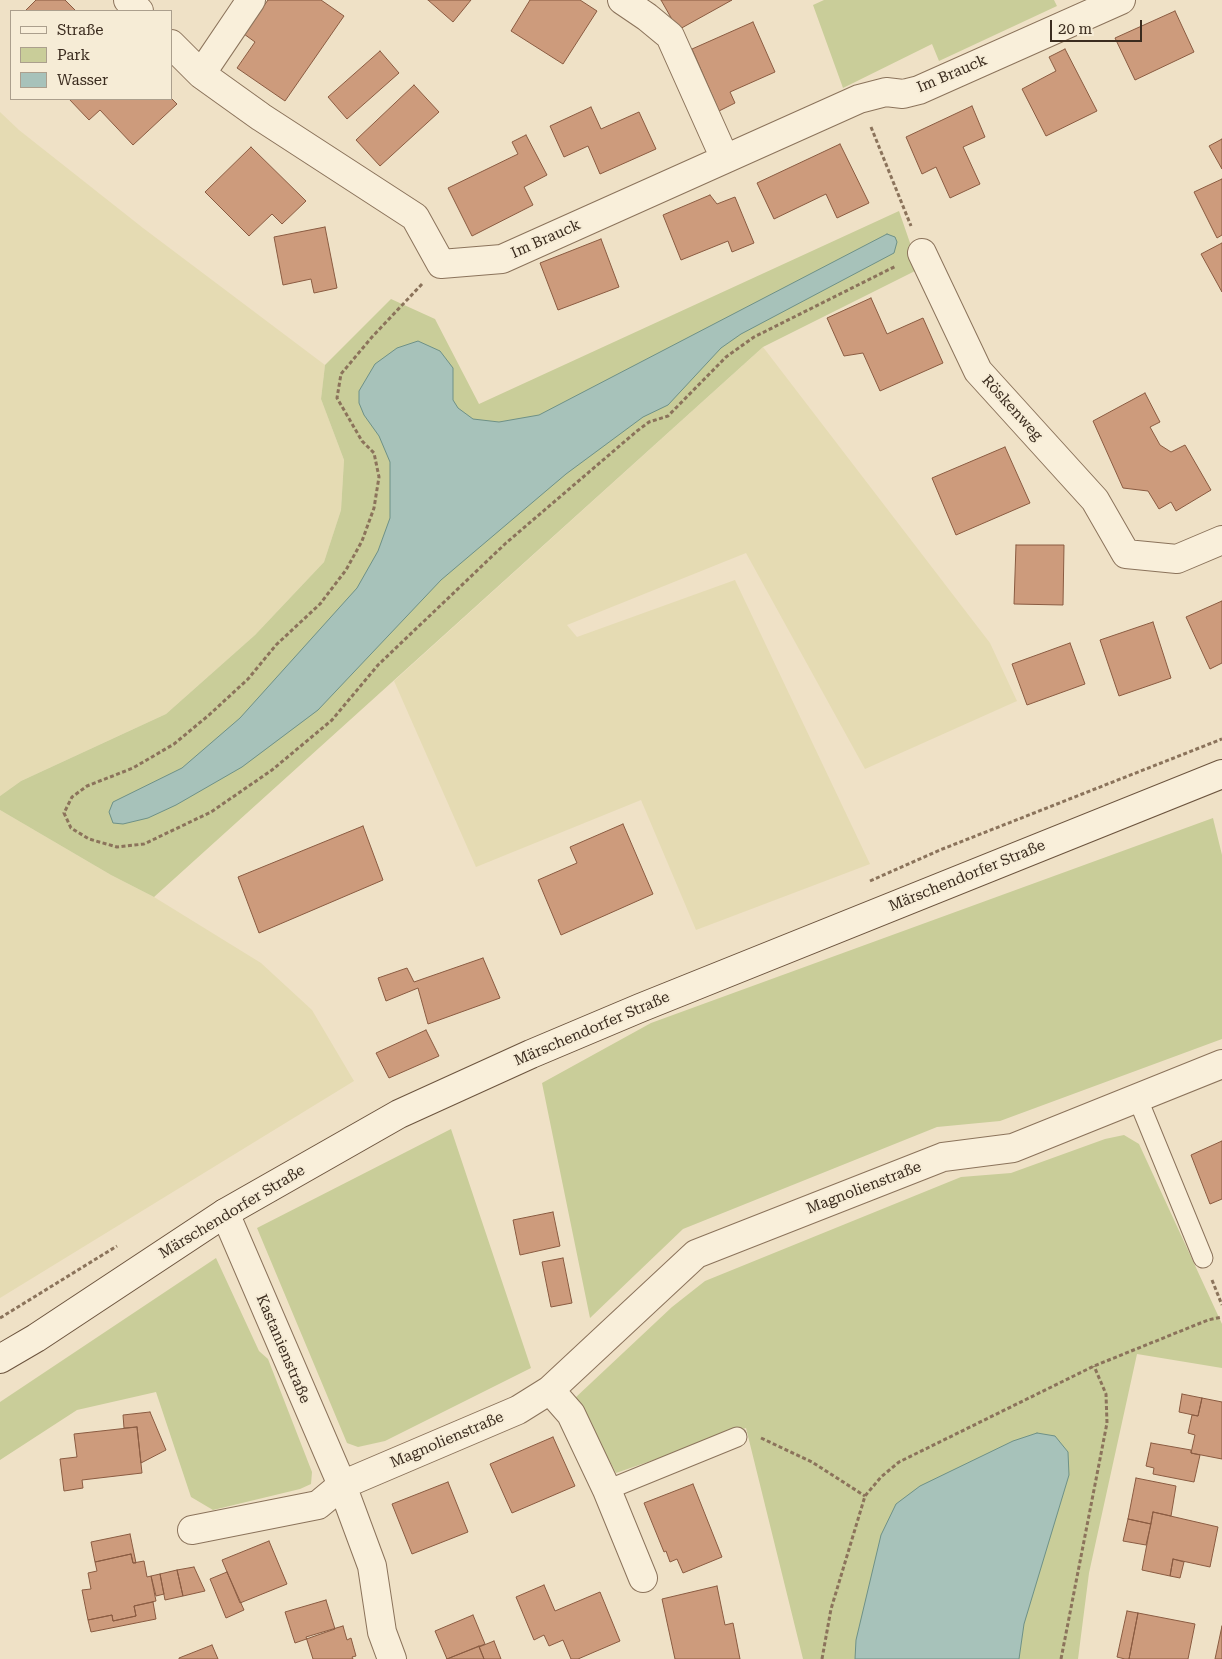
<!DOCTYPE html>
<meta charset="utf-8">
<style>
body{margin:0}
#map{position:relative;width:1222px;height:1659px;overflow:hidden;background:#efe1c6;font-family:"Roboto Serif",serif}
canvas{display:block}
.legend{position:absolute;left:10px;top:10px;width:162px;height:90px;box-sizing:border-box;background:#f6ecd6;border:1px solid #ab9f8d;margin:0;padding:6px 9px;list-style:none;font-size:15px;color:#3b2c1f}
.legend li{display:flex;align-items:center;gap:10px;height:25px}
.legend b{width:25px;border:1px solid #ab9f8d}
.scale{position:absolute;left:1050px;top:20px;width:92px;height:22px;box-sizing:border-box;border:2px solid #3b2c1f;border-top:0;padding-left:6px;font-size:15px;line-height:18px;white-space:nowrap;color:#3b2c1f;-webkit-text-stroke:4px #f6ecd6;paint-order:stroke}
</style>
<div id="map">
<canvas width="1222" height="1659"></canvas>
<ul class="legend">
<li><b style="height:6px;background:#f9efda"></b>Straße</li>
<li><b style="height:14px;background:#c9cd99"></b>Park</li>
<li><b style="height:14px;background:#a7c2ba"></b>Wasser</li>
</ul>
<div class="scale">20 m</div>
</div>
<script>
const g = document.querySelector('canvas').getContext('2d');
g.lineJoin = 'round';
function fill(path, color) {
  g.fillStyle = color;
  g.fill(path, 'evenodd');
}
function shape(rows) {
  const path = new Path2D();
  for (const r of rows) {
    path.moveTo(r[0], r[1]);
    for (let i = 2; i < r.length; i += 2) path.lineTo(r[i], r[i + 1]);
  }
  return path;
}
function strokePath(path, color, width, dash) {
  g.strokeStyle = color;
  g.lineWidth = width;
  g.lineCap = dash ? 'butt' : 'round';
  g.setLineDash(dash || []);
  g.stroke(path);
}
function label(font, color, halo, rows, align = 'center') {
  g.font = font + ' "Roboto Serif",serif';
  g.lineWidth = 4;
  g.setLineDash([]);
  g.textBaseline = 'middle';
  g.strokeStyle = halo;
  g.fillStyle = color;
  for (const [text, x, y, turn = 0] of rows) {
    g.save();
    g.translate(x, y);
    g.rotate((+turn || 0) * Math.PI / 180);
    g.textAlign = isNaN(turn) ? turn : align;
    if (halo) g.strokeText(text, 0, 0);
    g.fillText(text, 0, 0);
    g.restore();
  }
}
const farmland = shape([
 [0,112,19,130,143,228,325,365,321,399,344,460,341,510,324,562,255,635,166,714,21,781,0,796],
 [763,347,990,643,1017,701,865,769,746,553,567,625,577,637,735,580,870,864,696,930,641,800,476,867,394,681],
 [0,810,111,875,154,897,261,963,312,1010,354,1081,0,1298]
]);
const green = shape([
 [824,0,1054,0,1057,6,939,61,932,44,843,88,813,5],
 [899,211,919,269,763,347,154,897,111,875,0,810,0,796,21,781,166,714,255,635,324,562,341,510,344,460,321,399,325,365,391,299,435,319,479,404],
 [1213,818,1222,855,1222,1039,1000,1121,937,1127,683,1229,590,1318,542,1083,651,1023],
 [451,1129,531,1368,385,1441,358,1447,347,1443,257,1228],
 [1124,1135,1139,1144,1222,1324,1222,1368,1137,1354,1089,1573,1078,1659,803,1659,746,1428,616,1473,575,1398,672,1307,705,1281,961,1177,1011,1173,1105,1139],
 [216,1258,259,1351,268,1359,312,1472,311,1484,300,1489,213,1510,191,1497,156,1392,77,1410,0,1460,0,1402]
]);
const water = shape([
 [887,234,895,237,897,242,894,253,741,334,721,348,668,405,643,417,566,474,441,580,318,710,242,767,176,805,148,818,123,824,113,823,109,812,113,802,182,768,240,718,357,588,378,551,390,518,390,462,379,436,364,415,359,403,359,391,375,364,397,348,418,341,440,351,453,368,453,400,458,408,473,419,499,422,539,415,887,234],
 [1037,1433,1055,1436,1068,1452,1069,1475,1024,1624,1019,1659,855,1659,856,1640,881,1535,896,1504,920,1486,1013,1441,1037,1433]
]);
const building = shape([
 [36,0,65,0,76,11,25,11,36,0],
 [268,0,321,0,344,16,285,101,237,68,255,42,244,34,268,0],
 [428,0,471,0,453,22,428,0],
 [530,0,580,0,597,11,563,64,511,31,530,0],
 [661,0,732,0,678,30,661,0],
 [1175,11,1194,52,1135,80,1115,38,1175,11],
 [753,22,775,72,730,92,735,103,719,111,692,49,753,22],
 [1065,49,1097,111,1046,136,1022,89,1056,71,1049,57,1065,49],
 [380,51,399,73,347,119,328,97,380,51],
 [414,85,439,112,380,166,356,140,414,85],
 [171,98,177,104,133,145,100,110,89,120,69,99,171,98],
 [972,106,985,137,963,147,980,184,950,198,936,167,922,174,906,137,972,106],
 [591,107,601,129,639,112,656,149,600,174,588,146,564,157,550,126,591,107],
 [526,135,547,175,524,187,533,205,472,236,448,188,518,154,512,142,526,135],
 [1222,139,1222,169,1209,146,1222,139],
 [840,144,869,203,837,218,826,194,774,219,757,183,840,144],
 [251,147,306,201,282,224,272,214,249,236,205,192,251,147],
 [1222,179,1222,235,1217,238,1194,192,1222,179],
 [710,195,717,204,735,197,754,243,732,252,728,241,681,260,663,215,710,195],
 [325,227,337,288,314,293,311,279,283,285,274,237,325,227],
 [601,239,619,287,558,310,540,263,601,239],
 [1222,243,1222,292,1201,254,1222,243],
 [871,298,887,334,923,318,943,363,880,391,863,353,844,356,827,318,871,298],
 [1145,393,1160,422,1150,427,1160,445,1171,452,1185,445,1211,490,1176,511,1171,502,1159,509,1148,491,1123,488,1093,421,1145,393],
 [1005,447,1030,503,956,535,932,478,1005,447],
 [1016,545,1064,545,1063,605,1014,604,1016,545],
 [1222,601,1222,663,1210,669,1186,617,1222,601],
 [1153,622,1171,678,1119,696,1100,640,1153,622],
 [1070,643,1085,684,1027,705,1012,664,1070,643],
 [623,824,653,894,561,935,538,880,577,863,570,847,623,824],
 [363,826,383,880,259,933,238,877,363,826],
 [483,958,500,998,428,1024,418,988,386,1001,378,978,407,968,414,982,483,958],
 [426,1030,439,1056,389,1078,376,1053,426,1030],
 [1222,1141,1222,1199,1210,1204,1191,1155,1222,1141],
 [553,1212,560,1246,520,1255,513,1220,553,1212],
 [563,1258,572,1303,551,1307,542,1262,563,1258],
 [1182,1394,1202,1398,1198,1416,1179,1412,1182,1394],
 [1202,1398,1222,1402,1222,1459,1191,1453,1195,1435,1188,1433,1192,1415,1198,1416,1202,1398],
 [150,1412,166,1450,141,1463,137,1427,124,1428,123,1415,150,1412],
 [137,1427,142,1473,82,1480,83,1488,64,1491,60,1459,77,1457,74,1434,137,1427],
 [553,1437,575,1486,512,1513,490,1464,553,1437],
 [1151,1443,1191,1450,1191,1453,1200,1455,1194,1482,1153,1474,1154,1468,1146,1466,1151,1443],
 [1136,1478,1176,1486,1171,1516,1153,1512,1151,1524,1128,1519,1136,1478],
 [448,1482,468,1532,412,1554,392,1504,448,1482],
 [693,1484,722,1557,683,1573,677,1559,670,1562,666,1551,664,1552,644,1503,693,1484],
 [1153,1512,1218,1527,1210,1567,1173,1559,1170,1576,1142,1570,1153,1512],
 [1128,1519,1151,1524,1146,1545,1123,1541,1128,1519],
 [130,1534,136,1563,133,1563,131,1554,95,1562,91,1542,130,1534],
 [269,1541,287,1584,240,1603,222,1560,269,1541],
 [131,1554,133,1563,144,1561,147,1577,151,1576,156,1601,134,1606,136,1616,113,1621,112,1615,88,1620,82,1590,91,1589,88,1573,97,1571,95,1562,131,1554],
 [1173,1559,1184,1562,1180,1578,1170,1576,1173,1559],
 [194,1567,205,1591,183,1596,177,1570,194,1567],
 [177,1570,183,1596,165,1600,160,1574,177,1570],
 [227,1572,244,1610,226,1618,210,1579,227,1572],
 [160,1574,164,1594,156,1596,151,1576,160,1574],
 [544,1585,555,1611,600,1592,620,1641,578,1659,571,1659,563,1640,549,1646,544,1635,534,1640,516,1597,544,1585],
 [717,1586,725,1625,733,1623,740,1659,675,1659,662,1599,717,1586],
 [326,1600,335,1629,295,1643,285,1612,326,1600],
 [153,1602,156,1619,91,1632,88,1620,112,1615,113,1621,136,1616,134,1606,153,1602],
 [1127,1611,1138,1613,1129,1659,1125,1659,1117,1657,1127,1611],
 [1138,1613,1195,1624,1188,1659,1129,1659,1138,1613],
 [473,1615,485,1644,447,1659,435,1631,473,1615],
 [343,1626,347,1640,351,1638,356,1656,352,1657,353,1659,313,1659,306,1637,343,1626],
 [1222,1626,1222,1659,1215,1659,1222,1626],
 [494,1641,501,1659,484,1659,479,1647,494,1641],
 [212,1645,218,1659,179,1659,179,1658,212,1645],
 [479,1646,484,1659,446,1659,447,1659,479,1646]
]);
const path = shape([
 [871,127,911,226],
 [422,284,372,337,341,374,337,398,362,441,374,453,379,477,374,508,362,541,346,570,320,604,276,645,248,679,209,715,174,744,133,768,87,786,72,797,64,813,71,828,89,839,117,847,144,844,211,812,272,770,332,720,378,665,506,543,637,431,649,422,668,416,726,357,754,337,896,266],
 [870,881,940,850,1222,739],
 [1212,1280,1222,1305],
 [0,1318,117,1246],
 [761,1438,812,1462,865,1496],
 [822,1659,831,1609,865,1496,881,1477,899,1462,1094,1366,1208,1320,1222,1317],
 [1061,1659,1107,1423,1106,1394,1094,1366]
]);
const lane = shape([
 [1137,1097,1203,1258],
 [607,1490,737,1437]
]);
const street = shape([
 [128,0,139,11],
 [622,0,647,17,670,36,725,159],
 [171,44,201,74,261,117,415,217,441,264,502,259,859,99,886,92,903,94,919,90,1121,0],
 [201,74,251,0],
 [922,253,978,371,1095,500,1126,554,1177,559,1222,540],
 [225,1213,342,1485,372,1566,382,1632,392,1659],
 [550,1390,571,1414,607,1490,643,1578],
 [192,1530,318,1505,342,1485,518,1410,550,1390,696,1254,943,1157,1013,1148,1222,1064]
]);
const secondary = shape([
 [0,1359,36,1338,225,1213,399,1114,531,1054,640,1008,1222,774]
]);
const streetNames = [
 ["Im Brauck",952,74,-23],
 ["Im Brauck",546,239,-24],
 ["Röskenweg",1012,408,48],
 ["Märschendorfer Straße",967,876,-22],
 ["Märschendorfer Straße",592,1029,-23],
 ["Magnolienstraße",864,1188,-21],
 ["Märschendorfer Straße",232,1212,-31],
 ["Kastanienstraße",283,1349,67],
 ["Magnolienstraße",447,1440,-23]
];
fill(farmland, '#e5dbb3');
fill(green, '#c9cd99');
fill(water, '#a7c2ba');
strokePath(water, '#6e9187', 1);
fill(building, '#cd9b7c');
strokePath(building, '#8a5b41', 1);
strokePath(lane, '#8b735b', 21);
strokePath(street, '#8b735b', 30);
strokePath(secondary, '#6c543e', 30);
strokePath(path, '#8b735b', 3, [4, 2.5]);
strokePath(lane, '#f9efda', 19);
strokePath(street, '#f9efda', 28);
strokePath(secondary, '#f9efda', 28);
label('15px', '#3b2c1f', '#f6ecd6', streetNames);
</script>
